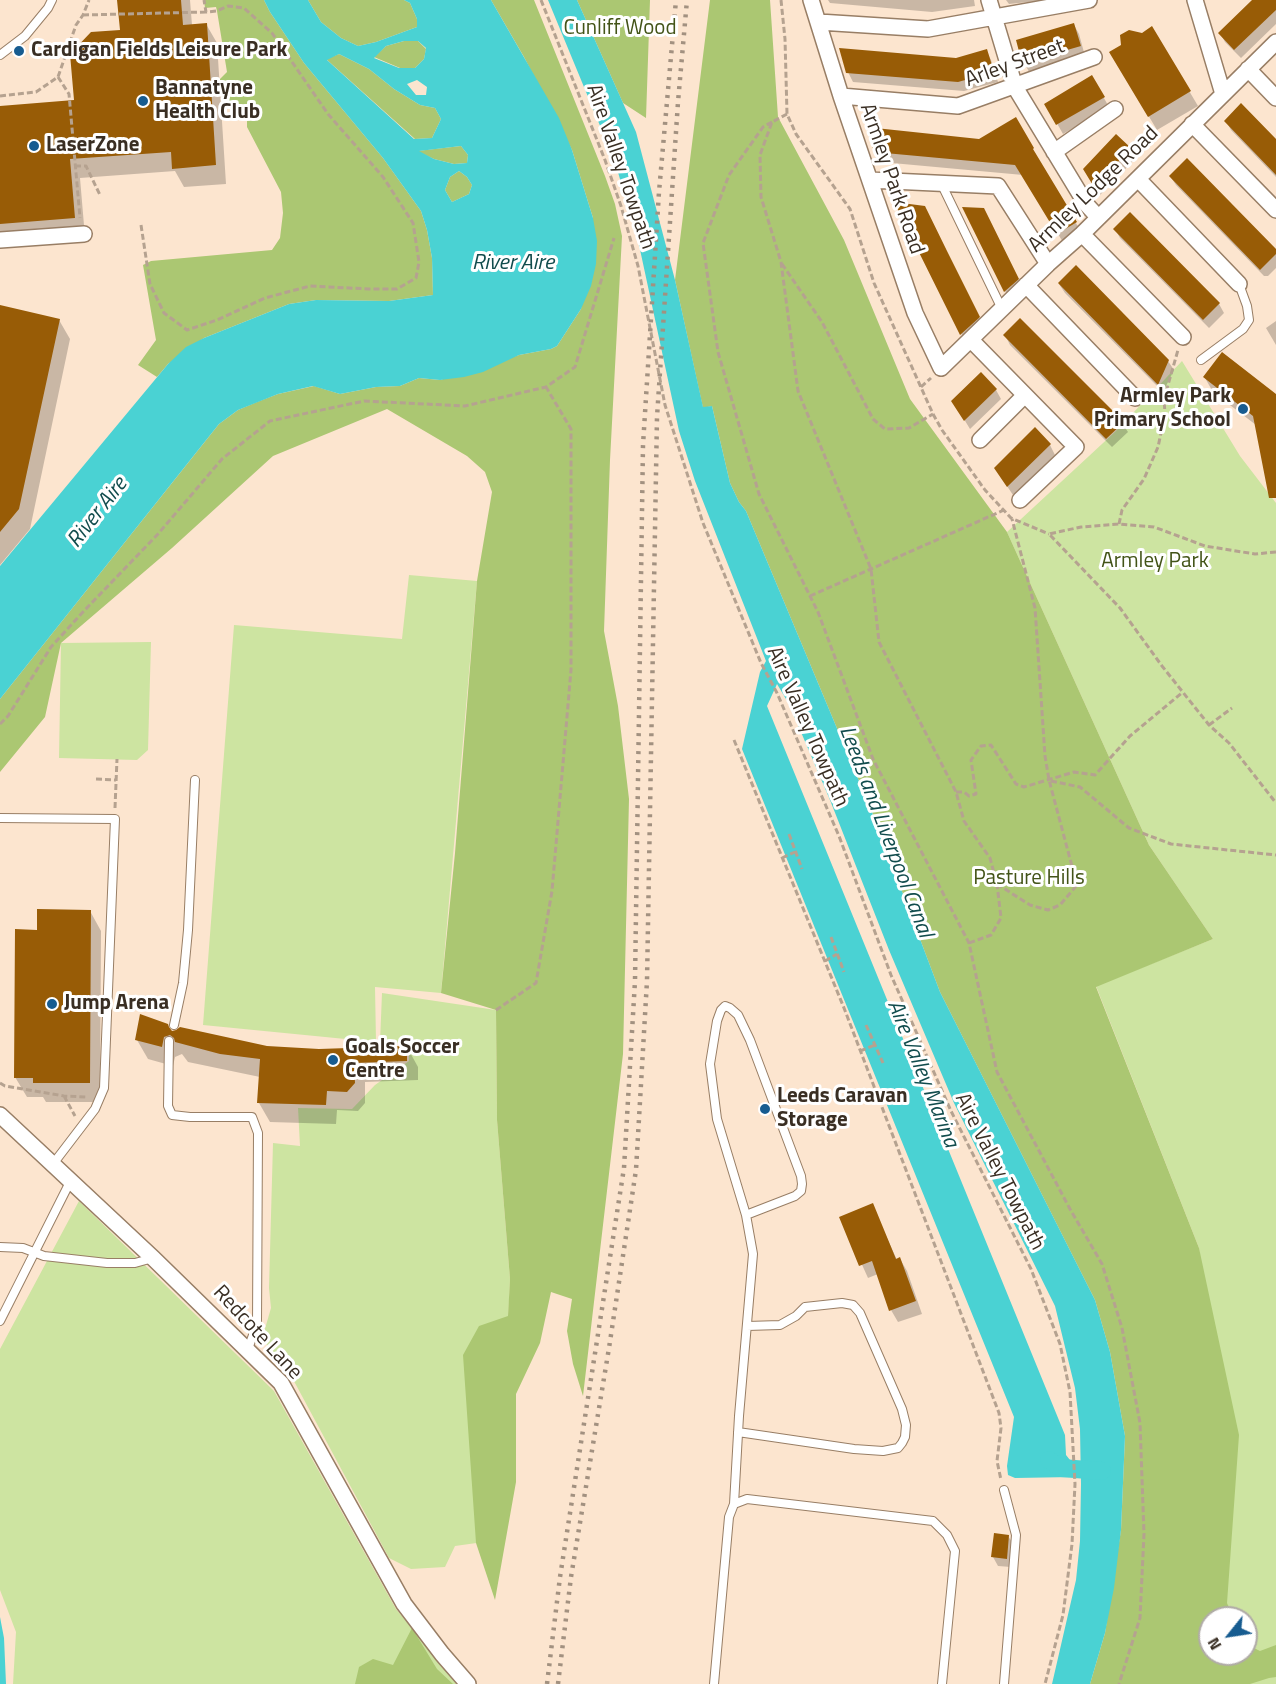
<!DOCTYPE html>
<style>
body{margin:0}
#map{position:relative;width:1276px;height:1684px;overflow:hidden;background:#fce5cf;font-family:"Titillium Web",sans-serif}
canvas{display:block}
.north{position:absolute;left:1198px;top:1606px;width:60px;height:60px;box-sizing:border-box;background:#fff;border:2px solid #b0aba7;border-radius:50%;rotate:240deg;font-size:16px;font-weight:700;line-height:24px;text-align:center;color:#392e23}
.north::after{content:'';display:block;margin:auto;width:21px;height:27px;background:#175c90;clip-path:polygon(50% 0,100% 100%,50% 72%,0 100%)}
</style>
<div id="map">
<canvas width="1276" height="1684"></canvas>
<div class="north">N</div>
</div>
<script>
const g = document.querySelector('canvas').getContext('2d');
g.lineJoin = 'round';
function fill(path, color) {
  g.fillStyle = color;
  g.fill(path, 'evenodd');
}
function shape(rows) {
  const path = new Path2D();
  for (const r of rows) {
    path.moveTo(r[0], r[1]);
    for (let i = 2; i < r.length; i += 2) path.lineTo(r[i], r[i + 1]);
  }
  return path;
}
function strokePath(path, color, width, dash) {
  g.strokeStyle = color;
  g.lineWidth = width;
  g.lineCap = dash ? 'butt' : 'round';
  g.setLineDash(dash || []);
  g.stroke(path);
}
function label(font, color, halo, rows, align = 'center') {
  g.font = font + ' "Titillium Web",sans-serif';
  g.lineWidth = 6;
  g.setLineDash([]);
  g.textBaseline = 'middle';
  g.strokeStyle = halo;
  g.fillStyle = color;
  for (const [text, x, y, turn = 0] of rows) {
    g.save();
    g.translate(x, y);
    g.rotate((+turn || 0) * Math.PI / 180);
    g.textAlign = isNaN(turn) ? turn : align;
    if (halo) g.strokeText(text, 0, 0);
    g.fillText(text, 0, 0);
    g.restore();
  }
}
const green = shape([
 [1182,361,1240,456,1276,503,1276,1684,1225,1684,1246,1654,1246,1618,1227,1618,1199,1248,1096,986,1213,939,1149,845,1007,532,1116,431],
 [409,575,477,581,441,993,375,987,376,1042,203,1025,234,625,402,639],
 [151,642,148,750,137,760,59,758,61,643],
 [382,993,496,1010,497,1120,510,1279,498,1540,455,1546,445,1567,411,1569,389,1558,288,1370,262,1339,271,1308,269,1288,273,1143,300,1146,298,1108,352,1109,375,1085,409,1061,409,1043,380,1043],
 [79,1201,274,1391,396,1609,459,1684,13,1684,16,1632,0,1590,0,1349]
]);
const forest = shape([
 [204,0,264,0,270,12,304,63,383,158,421,211,427,230,432,258,433,295,389,301,316,300,289,304,204,338,168,364,157,377,138,365,156,340,143,265,151,261,272,250,280,238,283,213,281,192,247,127,247,105,224,105,219,80,227,72,217,11,216,7,205,8],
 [308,0,404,0,410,3,417,19,417,27,376,42,358,46,341,38,321,22],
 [491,0,534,0,605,176,615,204,622,236,610,460,604,631,618,706,629,799,623,1054,583,1396,573,1364,567,1331,572,1299,551,1292,540,1343,516,1394,516,1482,495,1600,476,1543,463,1355,479,1326,508,1316,510,1279,497,1120,496,1010,441,993,455,853,477,581,492,492,485,472,467,456,387,409,273,456,172,548,61,643,45,717,0,772,0,699,219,424,238,410,257,402,278,394,314,386,340,394,376,387,400,386,419,378,440,380,519,355,551,349,557,346,581,309,593,218,572,150,524,57],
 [577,0,650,0,646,118,623,103],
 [710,0,770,0,778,117,844,240,910,399,1007,532,1149,845,1213,939,1096,987,1199,1248,1239,1435,1227,1603,1233,1618,1210,1618,1210,1654,1246,1654,1246,1644,1260,1651,1276,1645,1276,1677,1269,1678,1250,1684,1090,1684,1105,1633,1121,1530,1125,1436,1110,1352,1095,1300,940,992,872,812,746,511,739,502,730,483,712,406,703,408,675,280],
 [404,41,418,41,426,49,424,59,415,68,400,68,374,57,386,46],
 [339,54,369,69,394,89,420,105,435,108,441,119,432,138,415,139,326,59],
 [461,146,468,155,467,163,454,164,434,159,417,151],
 [459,171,467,177,472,185,469,194,452,202,445,190,450,177],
 [412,1628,437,1669,453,1684,355,1684,359,1667,373,1659,393,1665]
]);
const water = shape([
 [264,0,308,0,321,22,341,38,358,46,376,42,417,27,417,19,410,3,404,0,491,0,559,118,572,150,593,218,597,241,596,264,591,286,581,309,557,346,551,349,519,355,483,372,464,377,440,380,419,378,400,386,376,387,340,394,313,386,278,394,238,410,219,424,203,444,0,699,0,566,168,364,186,347,204,338,289,304,316,300,389,301,433,295,432,258,427,230,421,211,383,158,304,63,270,12],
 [404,41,418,41,426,48,424,59,415,68,399,68,374,58,386,46],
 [339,54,369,69,394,89,420,105,435,108,441,119,432,138,414,139,327,60],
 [417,80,427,87,426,95,416,95,407,84],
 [461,146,468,155,467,163,454,164,434,159,419,151],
 [459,171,467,177,472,185,469,194,452,202,445,190,450,177],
 [548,0,577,0,636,132,675,280,703,407,712,406,730,483,739,502,746,511,872,812,940,992,1095,1300,1110,1352,1125,1436,1121,1530,1114,1588,1105,1633,1090,1684,1052,1684,1076,1580,1080,1541,1081,1484,1080,1429,1075,1388,1055,1306,954,1103,889,950,830,800,789,704,777,684,767,706,1065,1435,1066,1455,1070,1460,1073,1477,1015,1478,1008,1475,1007,1466,1014,1417,742,749,760,672,766,661,695,481,679,431,630,203,622,186,615,162],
 [0,1617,4,1638,6,1684,0,1684]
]);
const shadow = shape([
 [119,0,190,0,192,25,206,24,217,43,226,184,184,187,175,171,80,178,85,237,0,244,0,107,75,101,121,31],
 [828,0,974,0,975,6,932,12,830,3],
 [1006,0,1047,0,1009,4],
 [1254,0,1276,0,1276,24,1241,58,1225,42,1220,33],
 [1074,25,1079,34,1085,56,1029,72,1024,62],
 [1152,28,1198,106,1157,130,1111,53],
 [986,50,991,60,998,82,964,91,853,82,848,72,956,59],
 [1092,77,1109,107,1063,134,1046,104],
 [1226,121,1276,141,1276,177,1231,130],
 [1130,149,1135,159,1100,195,1085,169],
 [875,151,1037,160,1082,233,1064,244,1023,175,881,162],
 [1170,176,1276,252,1276,268,1268,276,1264,276,1176,185],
 [896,204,929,218,984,327,966,343],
 [989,219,1023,289,1010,300,1005,291],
 [1115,229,1219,304,1224,313,1209,328,1120,238],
 [1059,284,1168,361,1174,370,1163,392,1065,293],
 [0,307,59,320,70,339,30,529,0,565],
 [1276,321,1276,345,1266,328],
 [1005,335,1122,423,1128,432,1112,447,1010,345],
 [981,374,996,390,1001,399,970,429,953,401],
 [1205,378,1276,398,1276,492,1256,425,1213,392],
 [1035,430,1050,445,1055,455,1013,495,1001,477],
 [90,911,101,931,100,1102,46,1102,43,1097,27,1097,15,1077,39,931],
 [171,1032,267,1047,319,1050,407,1047,418,1067,418,1080,365,1082,365,1103,358,1111,337,1110,336,1124,270,1122,259,1103,260,1077,188,1062,182,1054,175,1057,173,1066,148,1059,137,1040],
 [872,1205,897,1260,900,1259,907,1271,922,1314,898,1322,891,1310,878,1274,868,1278,841,1218],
 [1008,1536,1014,1545,1011,1567,998,1566,993,1557]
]);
const canal = shape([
 [1049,1460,1061,1468,1102,1471]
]);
const building = shape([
 [117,0,181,0,183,25,207,23,216,165,172,169,171,152,70,159,75,218,0,224,0,106,74,100,70,54,91,32,120,30],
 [1252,0,1276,0,1276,10,1234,50,1218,33],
 [1074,23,1081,46,1022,63,1016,40],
 [1152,26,1191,91,1148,117,1109,52,1121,45,1120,35,1129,30,1142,33],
 [839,48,956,58,987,49,994,72,958,82,846,73],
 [1092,75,1105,97,1056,125,1044,104],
 [1241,103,1276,139,1276,175,1224,121],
 [1016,117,1034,148,1033,149,1077,222,1057,234,1015,165,874,152,866,127,979,139],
 [1116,134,1131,148,1094,187,1083,169],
 [1187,158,1276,249,1276,254,1260,270,1169,176],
 [894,202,925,206,947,251,980,317,960,335],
 [962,207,984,208,1019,279,1004,292],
 [1130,212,1220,303,1203,320,1113,229],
 [1076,265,1169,360,1158,385,1058,283],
 [0,305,60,319,19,509,0,532],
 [1020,318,1124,422,1106,439,1003,335],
 [1222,352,1276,394,1276,498,1269,498,1253,416,1203,377],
 [981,372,997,389,964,421,951,401],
 [1035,427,1051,444,1007,487,994,468],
 [37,909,91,910,90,1083,33,1083,33,1078,14,1078,15,929,37,930],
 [140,1014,168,1024,169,1027,172,1031,176,1030,180,1027,267,1046,319,1049,407,1046,407,1061,354,1063,355,1083,347,1092,327,1091,326,1105,257,1103,260,1059,220,1054,175,1042,174,1038,170,1035,164,1037,162,1047,135,1040],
 [873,1203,896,1259,900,1257,916,1301,889,1311,872,1261,859,1266,839,1217],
 [994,1533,1009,1535,1007,1559,991,1557]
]);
const path = shape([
 [541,0,605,160,621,206,638,266,665,405,703,523,761,663,777,693,839,836,891,975,951,1111,1031,1269,1060,1344,1070,1392,1075,1484,1072,1544,1063,1615,1045,1684],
 [781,0,785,39,787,114,796,134,850,209,874,283,933,414,942,430,985,490,1011,518,1049,534],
 [83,15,206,12],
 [58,77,69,94,80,218],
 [0,96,36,92,58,77,76,25,83,15,89,0],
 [787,114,772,122,760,155,761,197,781,262,798,391,871,569,879,642,956,792,964,821,990,858,997,884,1001,918,991,935,969,943],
 [772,122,763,127,729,175,703,243,718,352,759,494,818,612,873,759,969,943,997,1072,1070,1209,1102,1264,1122,1328,1140,1423,1144,1534,1140,1618,1119,1684],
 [75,166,86,166,100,195],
 [141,225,150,284,164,313,187,330,217,320,265,298,310,286,369,289,397,289,416,278,419,262,413,223,383,177,328,114,272,33,244,8,228,6,217,11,206,12,204,0],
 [782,264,822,322,873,419,885,429,909,428,933,414],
 [921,387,931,378],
 [1119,524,1122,510,1144,479,1158,447,1165,414,1164,399,1178,350],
 [1276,552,1255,554,1205,546,1154,527,1119,524,1081,527,1049,534,1120,608,1162,666,1209,725,1229,743,1276,803],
 [810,596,1004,510],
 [0,724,8,716,51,647,82,613,158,534,222,459,270,421,364,401,465,406,546,387,575,367,614,238],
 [1209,725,1232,708],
 [734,740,844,1008,999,1413,1001,1428,997,1461,1001,1480],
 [96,779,116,780],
 [1051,781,1080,787,1129,828,1171,844,1276,855],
 [956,792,964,792,969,796,976,794,971,760,981,746,991,745,1016,784,1024,787,1074,772,1095,775,1130,736,1183,692],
 [115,808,117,759],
 [789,834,802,869],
 [782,858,795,852],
 [997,884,1030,905,1048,910,1060,905,1077,885,1049,780,1045,756,1035,608,1012,519],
 [831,937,844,972],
 [825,961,837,954],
 [496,1010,536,983,552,891,571,670,571,429,546,387],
 [866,1025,883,1063],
 [860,1051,875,1045],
 [0,1083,5,1086,64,1096,87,1097],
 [64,1096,75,1116]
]);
const service = shape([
 [0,55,25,36,48,8,52,0],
 [941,183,1002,309],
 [1201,360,1243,329,1249,320,1247,306,1239,284],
 [0,818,115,819,104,1088,95,1109,53,1164],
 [174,1025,183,983,188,930,195,780],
 [169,1041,168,1106,172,1115,190,1117,252,1117,258,1133,257,1324,248,1349],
 [0,1247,23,1248,44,1256,107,1263,135,1263,153,1258],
 [0,1321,71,1180],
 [738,1432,854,1449,883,1451,898,1448,902,1443,905,1437,906,1425,902,1409,860,1313,853,1305,842,1303,805,1307,796,1316,780,1325,747,1326],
 [734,1504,739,1416,753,1254,746,1215,717,1119,710,1064,717,1021,721,1010,725,1006,730,1008,738,1015,750,1040,801,1176,802,1184,801,1191,795,1196,746,1215],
 [714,1684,729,1517,734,1504,747,1499,933,1521,947,1535,955,1551,942,1684],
 [1004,1684,1016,1535,1004,1490]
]);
const minor = shape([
 [811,0,841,96,915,313,941,368,1048,264,1082,234,1276,42],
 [989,0,1015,87,1086,204,1098,217],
 [1195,0,1223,94],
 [819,22,928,29,1089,0],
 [1248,69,1276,98],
 [841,96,958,106,1094,57],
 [1192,124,1276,210],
 [1054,152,1115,109],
 [1138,179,1239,284],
 [870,180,998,186,1048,264],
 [1082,234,1183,337],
 [0,240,84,234],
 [1026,285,1135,398],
 [971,340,1076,447,1020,500],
 [980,440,1025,395],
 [0,1115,153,1258,281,1383,404,1604,442,1654,468,1684]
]);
const rail = shape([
 [547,1684,560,1577,624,1168,635,981,643,445,659,192,676,0],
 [558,1684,571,1577,609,1348,636,1170,647,981,657,417,678,102,687,0]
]);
const markers = [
 [19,51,6,"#175c90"],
 [143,101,6,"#175c90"],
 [34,146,6,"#175c90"],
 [1243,409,6,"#175c90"],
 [52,1004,6,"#175c90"],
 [333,1060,6,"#175c90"],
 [765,1109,6,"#175c90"]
];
const parkNames = [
 ["Cunliff Wood",620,29],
 ["Armley Park",1155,562],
 ["Pasture Hills",1029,879]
];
const poiNames = [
 ["Cardigan Fields Leisure Park",31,51],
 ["Bannatyne",155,89],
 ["Health Club",155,113],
 ["LaserZone",46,146],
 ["Armley Park",1231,397,"right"],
 ["Primary School",1231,421,"right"],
 ["Jump Arena",64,1004],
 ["Goals Soccer",345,1048],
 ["Centre",345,1072],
 ["Leeds Caravan",777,1097],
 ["Storage",777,1121]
];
const streetNames = [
 ["Arley Street",1015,64,-20],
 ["Aire Valley Towpath",620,167,71],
 ["Armley Park Road",891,179,71],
 ["Armley Lodge Road",1094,190,-44],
 ["Aire Valley Towpath",807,727,66],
 ["Aire Valley Towpath",999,1172,63],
 ["Redcote Lane",257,1333,47]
];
const waterNames = [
 ["River Aire",513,264],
 ["River Aire",98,513,-52],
 ["Leeds and Liverpool Canal",885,832,69],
 ["Aire Valley Marina",922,1074,68]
];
fill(green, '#cde4a1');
fill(forest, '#abc772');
fill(water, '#4ad2d3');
fill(shadow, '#0003');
strokePath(canal, '#4ad2d3', 18);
fill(building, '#985c06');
strokePath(service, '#987e65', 10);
strokePath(minor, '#987e65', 18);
strokePath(path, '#b5a290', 3, [6, 3]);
strokePath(service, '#fff', 8);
strokePath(minor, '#fff', 15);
strokePath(rail, '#a29180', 4.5, [3, 6]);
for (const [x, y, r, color] of markers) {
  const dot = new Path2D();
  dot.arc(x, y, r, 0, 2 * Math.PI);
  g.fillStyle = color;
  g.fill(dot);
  strokePath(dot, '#fff', 2);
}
label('21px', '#435418', '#fff', parkNames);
label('bold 21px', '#392e23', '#fff', poiNames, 'left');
label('21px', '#392e23', '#fff', streetNames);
label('italic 22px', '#114c4d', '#fff', waterNames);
</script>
